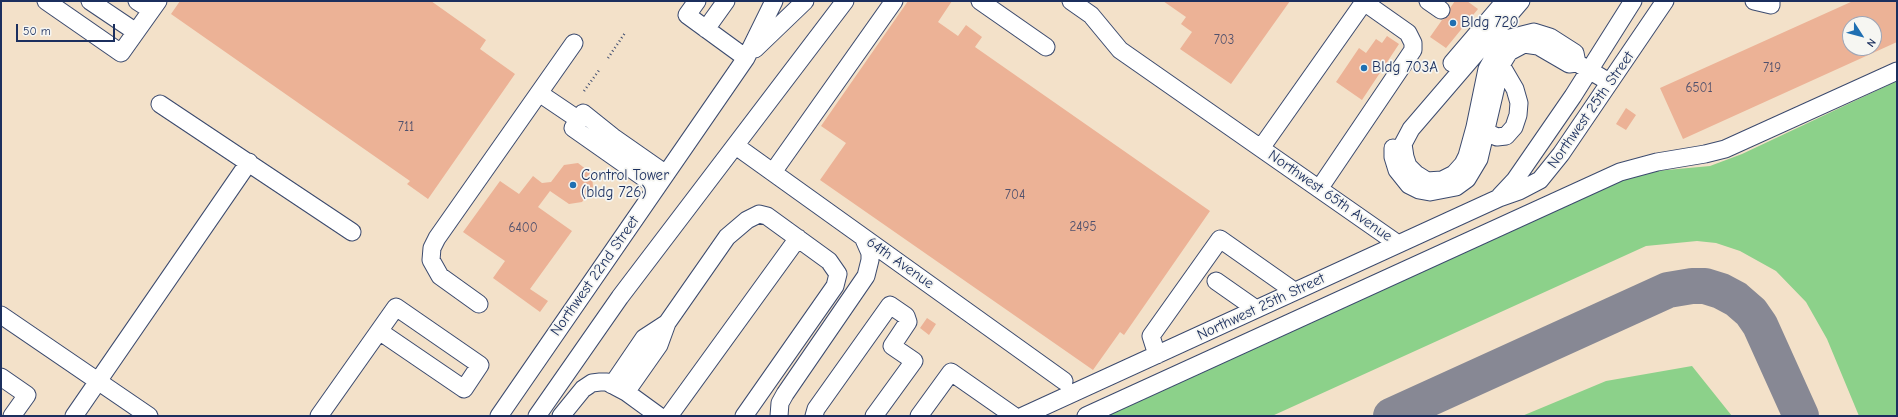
<!DOCTYPE html>
<style>
body{margin:0}
#map{position:relative;width:1898px;height:417px;overflow:hidden;background:#f3e1c9;font-family:"Comic Neue",sans-serif}
canvas{display:block}
.frame{position:absolute;inset:0;border:2px solid #1b2f5e;pointer-events:none}
.north{position:absolute;left:1842px;top:16px;width:40px;height:40px;box-sizing:border-box;background:#f6f6f2;border:1px solid #9ea6b7;border-radius:50%;rotate:126deg;font-size:11px;font-weight:700;line-height:16px;text-align:center;color:#1b2f5e}
.north::after{content:'';display:block;margin:auto;width:14px;height:18px;background:#1f6fb2;clip-path:polygon(50% 0,100% 100%,50% 72%,0 100%)}
.scale{position:absolute;left:16px;top:24px;width:99px;height:18px;box-sizing:border-box;border:2px solid #1b2f5e;border-top:0;padding-left:5px;font-size:12px;line-height:14px;white-space:nowrap;color:#1b2f5e;-webkit-text-stroke:3px #f6f6f2;paint-order:stroke}
</style>
<div id="map">
<canvas width="1898" height="417"></canvas>
<div class="frame"></div>
<div class="north">N</div>
<div class="scale">50 m</div>
</div>
<script>
const g = document.querySelector('canvas').getContext('2d');
g.lineJoin = 'round';
function fill(path, color) {
  g.fillStyle = color;
  g.fill(path, 'evenodd');
}
function shape(rows) {
  const path = new Path2D();
  for (const r of rows) {
    path.moveTo(r[0], r[1]);
    for (let i = 2; i < r.length; i += 2) path.lineTo(r[i], r[i + 1]);
  }
  return path;
}
function strokePath(path, color, width, dash) {
  g.strokeStyle = color;
  g.lineWidth = width;
  g.lineCap = dash ? 'butt' : 'round';
  g.setLineDash(dash || []);
  g.stroke(path);
}
function label(font, color, halo, rows, align = 'center') {
  g.font = font + ' "Comic Neue",sans-serif';
  g.lineWidth = 3.5;
  g.setLineDash([]);
  g.textBaseline = 'middle';
  g.strokeStyle = halo;
  g.fillStyle = color;
  for (const [text, x, y, turn = 0] of rows) {
    g.save();
    g.translate(x, y);
    g.rotate((+turn || 0) * Math.PI / 180);
    g.textAlign = isNaN(turn) ? turn : align;
    if (halo) g.strokeText(text, 0, 0);
    g.fillText(text, 0, 0);
    g.restore();
  }
}
const green = shape([
 [1897,81,1897,416,1859,416,1827,339,1806,302,1776,271,1740,251,1716,243,1697,241,1646,246,1272,416,1104,416,1611,184,1634,176,1656,171,1710,166,1742,154],
 [1692,366,1732,416,1522,416,1606,381]
]);
const taxiway = shape([
 [1391,416,1668,290,1692,286,1705,286,1721,291,1736,299,1751,312,1760,325,1801,416]
]);
const building = shape([
 [180,1,431,1,486,40,480,49,515,74,428,199,407,184,410,181,171,14],
 [908,1,952,1,938,22,958,36,966,25,982,37,975,47,1210,211,1124,335,1120,332,1093,370,820,180,846,143,821,126],
 [1163,1,1290,1,1231,84,1180,49,1192,32,1181,24,1186,17],
 [1455,1,1467,1,1478,9,1446,48,1430,37,1442,20,1449,16,1450,8],
 [1853,1,1897,1,1897,42,1683,139,1660,88],
 [1850,24,1874,24,1874,48,1850,48],
 [1387,36,1399,44,1362,100,1336,82,1359,48,1366,53,1376,39,1382,43],
 [1626,108,1636,115,1626,130,1616,124],
 [578,163,592,174,593,188,582,202,569,204,550,191,538,207,572,231,530,289,548,301,540,312,493,278,505,261,463,232,500,181,519,194,533,176,542,183,551,182,564,165],
 [927,318,936,324,929,335,920,328]
]);
const path = shape([
 [608,58,625,33],
 [584,91,600,69]
]);
const minor = shape([
 [46,1,121,53,158,1],
 [90,1,136,32],
 [137,1,151,10],
 [697,1,687,15,746,58],
 [980,1,1046,47],
 [1071,1,1091,15,1120,50,1398,244],
 [1428,1,1441,10],
 [1521,1,1411,129,1403,144,1405,157,1408,166,1416,174,1427,181,1442,180,1454,174,1463,164,1467,156,1475,127,1487,69,1498,49,1510,38,1534,32,1550,37,1575,53,1577,63,1609,82],
 [1754,1,1771,5,1771,1],
 [706,29,726,1],
 [755,49,805,1],
 [1452,63,1505,1],
 [539,93,579,120],
 [160,104,352,232],
 [1475,127,1497,137,1506,136,1514,127,1518,115,1519,103,1515,89,1501,65],
 [736,146,1064,381],
 [1261,148,1364,2,1408,33,1413,43,1413,50,1319,189],
 [1393,148,1393,157,1397,170,1409,185,1419,190,1430,192,1456,187,1467,179,1479,159,1501,65,1509,52,1524,44,1538,46,1569,64,1577,63],
 [773,172,894,1],
 [657,187,573,128,583,113,613,137,666,174],
 [1500,196,1515,180,1573,96,1633,1],
 [1216,281,1256,309],
 [479,304,440,276,431,260,432,248,437,238,574,43],
 [1,315,149,416],
 [1157,355,1151,336,1220,239,1294,291],
 [1,377,27,395,12,416],
 [612,385,644,338,667,323],
 [626,392,659,345,667,323,727,237,747,220,759,214,767,216,829,261,838,274,835,286,744,416],
 [74,416,249,162],
 [319,416,396,307,480,365,464,389,379,331],
 [499,416,746,58,774,1],
 [537,416,620,297,845,1],
 [561,416,583,389,592,383,600,382,607,382,626,392,659,416],
 [669,416,798,238],
 [779,416,780,403,785,394,866,276,870,260,870,253,863,237],
 [814,416,816,409,890,305,906,316,908,322,892,346,914,361,874,416],
 [919,416,951,372,1014,416],
 [1023,416,1499,198,1519,191,1540,180,1561,154,1665,1],
 [1086,416,1620,172,1657,162,1705,154,1725,149,1897,71]
]);
const markers = [
 [1453,23,4,"#1f6fb2"],
 [1364,68,4,"#1f6fb2"],
 [573,185,4,"#1f6fb2"]
];
const numberNames = [
 ["703",1224,40],
 ["719",1772,68],
 ["6501",1699,88],
 ["711",406,127],
 ["704",1015,195],
 ["2495",1083,227],
 ["6400",523,228]
];
const poiNames = [
 ["Bldg 720",1461,23],
 ["Bldg 703A",1372,68],
 ["Control Tower",581,176],
 ["(bldg 726)",581,193]
];
const streetNames = [
 ["Northwest 25th Street",1591,110,-55],
 ["Northwest 65th Avenue",1330,196,35],
 ["64th Avenue",900,263,35],
 ["Northwest 22nd Street",595,276,-55],
 ["Northwest 25th Street",1261,307,-25]
];
fill(green, '#8cd18a');
strokePath(taxiway, '#878894', 36);
fill(building, '#ecb296');
strokePath(minor, '#3b4a6e', 19);
strokePath(path, '#3b4a6e', 2.5, [1, 3]);
strokePath(minor, '#fff', 17);
for (const [x, y, r, color] of markers) {
  const dot = new Path2D();
  dot.arc(x, y, r, 0, 2 * Math.PI);
  g.fillStyle = color;
  g.fill(dot);
  strokePath(dot, '#f6f6f2', 1.5);
}
label('13px', '#4f506c', null, numberNames);
label('15px', '#1b2f5e', '#f6f6f2', poiNames, 'left');
label('15px', '#1b2f5e', '#f6f6f2', streetNames);
</script>
